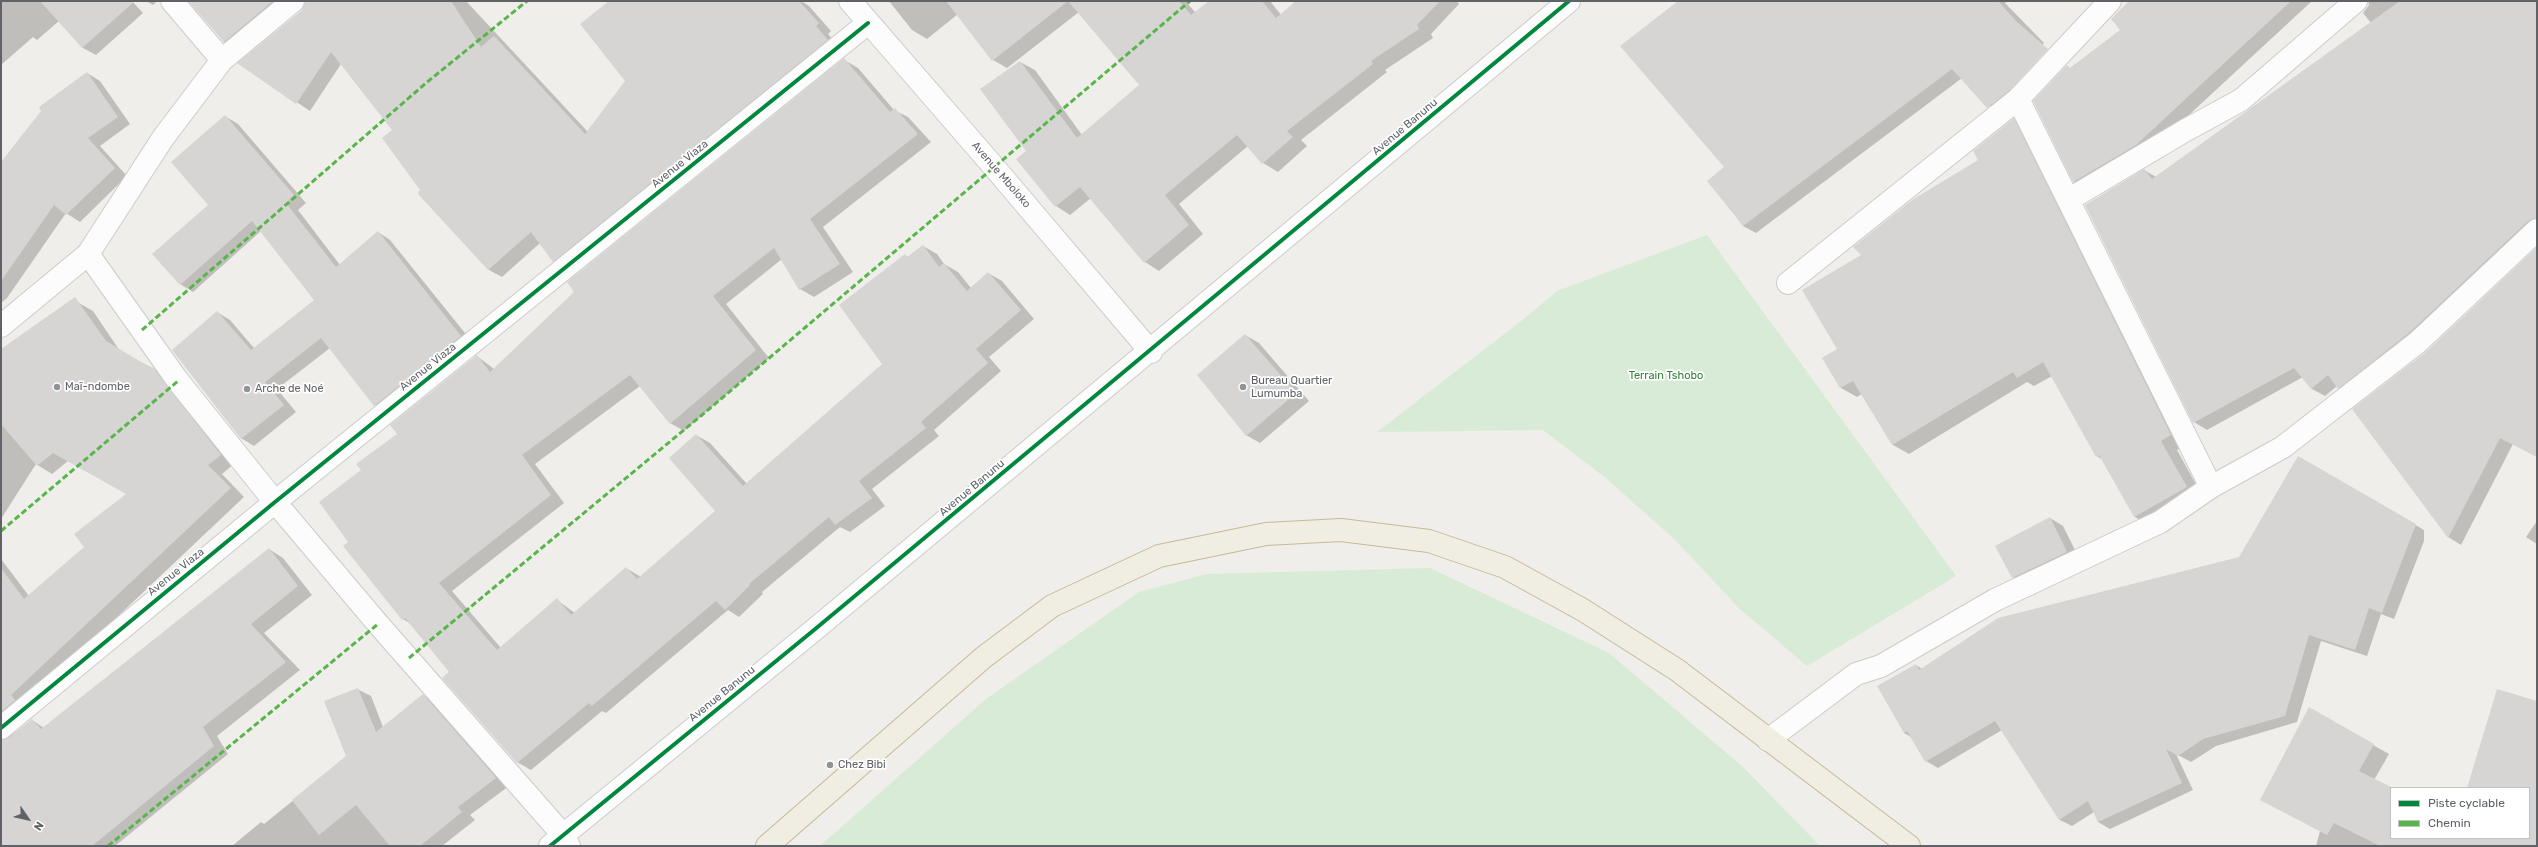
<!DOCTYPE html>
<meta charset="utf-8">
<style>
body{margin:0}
#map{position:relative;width:2538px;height:847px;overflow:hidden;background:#efeeea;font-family:Rubik,sans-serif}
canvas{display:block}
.frame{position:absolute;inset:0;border:2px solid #5f6368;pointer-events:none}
.legend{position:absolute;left:2390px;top:787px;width:140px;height:52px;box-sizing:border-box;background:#fff;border:1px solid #bfc1c3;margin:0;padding:5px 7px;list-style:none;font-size:12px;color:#5f6368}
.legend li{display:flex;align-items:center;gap:8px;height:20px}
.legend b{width:20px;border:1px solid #bfc1c3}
.north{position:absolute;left:8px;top:799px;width:40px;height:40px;-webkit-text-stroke:3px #fff;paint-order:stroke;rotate:124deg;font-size:11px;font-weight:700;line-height:16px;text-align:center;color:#5f6368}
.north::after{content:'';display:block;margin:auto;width:14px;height:18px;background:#5f6368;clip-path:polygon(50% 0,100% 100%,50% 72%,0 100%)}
</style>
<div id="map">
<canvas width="2538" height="847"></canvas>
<div class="frame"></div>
<ul class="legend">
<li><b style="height:5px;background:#00873e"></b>Piste cyclable</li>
<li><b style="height:5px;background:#58b549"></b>Chemin</li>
</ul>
<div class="north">N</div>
</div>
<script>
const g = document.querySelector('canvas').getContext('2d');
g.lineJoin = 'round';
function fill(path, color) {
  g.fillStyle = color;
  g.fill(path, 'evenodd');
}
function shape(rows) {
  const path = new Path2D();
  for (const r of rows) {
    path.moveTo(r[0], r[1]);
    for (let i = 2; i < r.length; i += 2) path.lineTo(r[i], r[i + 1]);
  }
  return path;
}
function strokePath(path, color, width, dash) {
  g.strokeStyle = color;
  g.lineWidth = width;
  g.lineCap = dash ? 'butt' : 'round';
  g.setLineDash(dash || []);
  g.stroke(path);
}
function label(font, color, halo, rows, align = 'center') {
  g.font = font + ' Rubik,sans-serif';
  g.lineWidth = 3.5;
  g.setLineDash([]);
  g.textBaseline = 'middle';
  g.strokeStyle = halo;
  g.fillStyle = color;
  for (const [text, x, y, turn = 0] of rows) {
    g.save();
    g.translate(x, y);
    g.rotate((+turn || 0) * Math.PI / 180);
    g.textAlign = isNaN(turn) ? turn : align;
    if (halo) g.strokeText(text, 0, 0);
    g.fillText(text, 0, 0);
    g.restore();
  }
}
const green = shape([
 [1707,235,1956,576,1807,666,1740,609,1673,538,1607,479,1543,430,1377,432,1525,318,1557,291],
 [1430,568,1609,653,1743,767,1820,846,820,846,986,699,1139,592,1207,574]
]);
const shadow = shape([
 [1,1,132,1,143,13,96,55,83,48,59,21,37,40,33,37,1,65],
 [146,1,157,1,153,5],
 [190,1,296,1,237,49,224,42],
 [306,1,466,1,588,132,626,81,611,1,801,1,809,6,831,31,828,34,840,48,567,268,553,261,540,243,502,277,489,270,420,195,422,190,394,131,341,64,310,111,239,63,302,11],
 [889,1,1185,1,1196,13,1211,1,1270,1,1281,15,1297,1,1457,1,1459,4,1431,34,1433,38,1385,70,1387,72,1301,140,1307,146,1278,172,1263,163,1248,146,1179,204,1203,234,1159,271,1145,262,1091,198,1070,215,1056,206,1027,151,1020,62,1035,70,1082,135,1141,85,1079,12,1007,68,993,60,958,14,927,39,912,30],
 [1680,1,2007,1,2005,3,2044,43,1996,110,1984,102,1962,78,1756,233,1743,226],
 [2132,1,2312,1,2149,152,2087,189,2074,182,2034,101,2070,68,2122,30],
 [2368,1,2537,1,2537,232,2351,395,2337,386,2325,396,2312,389,2303,377,2207,430,2194,422,2144,170,2156,177,2371,23,2363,13,2369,5],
 [844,60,858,68,894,110,908,117,931,142,823,227,853,272,814,297,800,289,782,259,726,304,769,358,684,431,670,423,640,386,535,464,564,503,452,591,501,648,557,600,575,613,626,568,641,577,716,511,696,435,710,443,747,484,884,364,905,256,908,257,923,246,937,254,944,264,958,272,971,288,988,273,1002,281,1034,319,989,357,1001,371,934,430,939,436,872,489,885,506,850,532,840,527,762,592,763,594,739,617,728,610,606,713,602,711,531,770,517,762,451,672,411,624,403,619,350,542,362,471,477,356,494,369],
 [87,73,100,81,130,124,100,146,127,176,80,222,66,213,7,298,1,303,1,163],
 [225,116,238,124,306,203,298,210,340,265,378,232,390,240,473,343,388,412,375,405,330,348,277,389,296,412,254,446,241,438,217,312,230,320,254,348,315,301,261,231,193,292,180,284,209,205],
 [2014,120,2030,129,2187,445,2177,450,2203,497,2151,526,2135,517,2103,460,2097,456,2052,376,2034,386,2027,382,1909,454,1893,445,1862,394,1857,397,1841,388,1824,359,1838,350,1863,255,1980,161],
 [2537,249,2537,457,2513,444,2461,545,2448,537,2427,352],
 [79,303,93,311,120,351,167,376,235,463,222,474,244,497,25,704,4,732,5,740,32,720,44,728,269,549,283,558,312,595,264,633,300,670,217,736,228,754,115,846,1,846,1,559,29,596,86,548,127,494,68,461,52,474,36,464,1,519,1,365],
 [1245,335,1259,343,1309,401,1260,443,1246,435],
 [2299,457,2424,530,2424,541,2394,619,2381,614,2367,656,2321,641,2297,722,2216,746,2191,762,2176,754,2193,790,2110,829,2098,822,2094,812,2072,826,2060,820,2002,730,1938,768,1926,761,1911,737,1904,733,1916,665,1922,669,2240,558],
 [2050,518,2063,526,2080,560,2026,585,2013,577],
 [2537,521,2537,544,2526,537],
 [357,689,371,696,383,727,423,695,436,703,509,786,470,815,475,820,442,846,232,846,261,822,264,824,347,757],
 [2537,702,2537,846,2316,846,2320,831,2309,709,2389,754,2374,780,2391,788,2391,838,2529,838,2529,788,2468,788]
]);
const building = shape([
 [40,1,135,1,82,48],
 [188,1,273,1,224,42],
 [305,1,451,1,481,47,494,36,585,134,625,81,580,24,609,1,799,1,819,23,816,26,828,40,553,262,531,232,488,270,419,195,418,192,420,190,382,138,392,130,331,52,296,104,237,63,301,11],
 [946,1,1068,1,992,61],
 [1068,1,1179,1,1191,15,1209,1,1262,1,1276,18,1296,1,1440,1,1417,25,1419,29,1371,61,1373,64,1287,131,1293,137,1262,164,1237,135,1165,195,1189,225,1144,263,1080,187,1055,207,1016,159,1026,151,980,89,1020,61,1077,138,1139,85],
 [1678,1,1998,1,2016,21,2048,49,2010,90,1987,108,1952,69,1743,226,1707,181,1724,167,1620,46],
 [2129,1,2291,1,2136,145,2073,182,2033,101,2067,65,2070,68,2120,30,2111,19],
 [2400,1,2537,1,2537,218,2528,221,2410,332,2338,389,2328,375,2311,389,2294,368,2193,423,2085,205,2144,169,2152,179],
 [844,58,890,112,895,108,918,134,810,219,840,264,799,290,774,248,713,296,756,350,670,424,630,375,522,455,551,495,439,583,497,650,557,598,571,615,626,567,637,579,715,511,669,458,696,434,743,486,882,364,839,305,905,254,907,257,923,245,939,267,944,263,967,291,988,272,1021,310,976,349,988,363,921,422,926,428,859,481,872,498,835,525,829,517,749,584,750,585,725,610,716,601,592,706,589,703,517,763,442,678,449,672,405,618,402,620,343,546,348,542,319,502,361,470,356,464,397,434,390,425,477,355,490,372,574,292,567,282],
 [87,72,118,117,88,138,115,168,66,215,54,205,1,281,1,162,41,111,39,107],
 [225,115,294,195,286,203,336,267,378,231,461,336,374,406,321,338,265,382,284,405,241,439,172,350,217,311,251,350,314,300,252,221,180,285,152,254,208,205,171,162],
 [2014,118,2171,435,2161,441,2187,487,2134,517,2099,455,2096,457,2043,362,2017,378,2013,372,1892,445,1853,381,1840,388,1822,358,1837,349,1802,290,1861,255,1853,247,1912,200,1978,160,1973,151],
 [2537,247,2537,457,2500,438,2448,538,2352,409,2427,351],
 [75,297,106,341,151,368,153,367,221,455,208,465,231,488,11,695,15,700,1,712,1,568,24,599,84,547,74,534,126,494,53,453,37,466,1,424,1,349],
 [1245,334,1296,393,1246,436,1197,375],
 [2298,456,2416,524,2382,613,2369,608,2355,650,2309,635,2285,716,2203,739,2178,756,2166,749,2182,783,2098,822,2088,801,2059,820,1995,721,1925,762,1907,731,1904,733,1877,686,1916,664,1919,670,1998,618,2239,557],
 [2050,517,2067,552,2012,578,1995,546],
 [269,548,298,586,251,624,286,662,203,727,214,746,92,846,1,846,1,740,9,738,32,719,41,729],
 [358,688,376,732,423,694,496,778,458,807,462,812,420,846,390,846,356,805,319,835,292,800,346,756,324,701],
 [2497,689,2537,701,2537,846,2380,846,2334,823,2327,835,2260,800,2309,707,2374,744,2359,771,2393,788,2391,788,2391,838,2529,838,2529,788,2467,788]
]);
const minor = shape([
 [172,1,222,60],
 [850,1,994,167,1151,352],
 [2018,99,2211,487],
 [2068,200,2186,130,2241,100,2356,1],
 [88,254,178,381,275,502,378,624,563,835,569,846],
 [1788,283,2018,99,2110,1],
 [1,326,88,254,163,138,222,60,293,1],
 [1,728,275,502,868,23],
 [1768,740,1856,674,1881,666,1995,600,2160,522,2211,487,2283,447,2418,342,2537,230],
 [550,846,814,630,1569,1]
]);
const highway = shape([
 [767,846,984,657,1052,606,1159,556,1266,534,1341,530,1429,541,1505,567,1583,610,1677,670,1909,846]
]);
const quiet = shape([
 [142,330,426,83,527,1],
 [1,531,178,381],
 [409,658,702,415,1190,1],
 [108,846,378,624]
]);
const cycleway = shape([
 [1,728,275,502,868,23],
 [550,846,814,630,1569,1]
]);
const markers = [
 [57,387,4,"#919496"],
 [1243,387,4,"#919496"],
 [247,389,4,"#919496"],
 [830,765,4,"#919496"]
];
const streetNames = [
 ["Avenue Banunu",1405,127,-40],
 ["Avenue Viaza",680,164,-39],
 ["Avenue Mboloko",1001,175,49],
 ["Avenue Viaza",428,367,-39],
 ["Avenue Banunu",972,488,-40],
 ["Avenue Viaza",176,572,-39],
 ["Avenue Banunu",722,694,-39]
];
const parkNames = [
 ["Terrain Tshobo",1666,376]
];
const poiNames = [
 ["Bureau Quartier",1251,381],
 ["Lumumba",1251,394],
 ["Maï-ndombe",65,387],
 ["Arche de Noé",255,389],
 ["Chez Bibi",838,765]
];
fill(green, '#d8ebd6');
fill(shadow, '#0003');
fill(building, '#d6d5d3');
strokePath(minor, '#cbcccc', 24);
strokePath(highway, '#c8b996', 24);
strokePath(minor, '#fdfcfc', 22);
strokePath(highway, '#f0ede3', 22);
strokePath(quiet, '#58b549', 3, [6, 3]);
strokePath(cycleway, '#00873e', 4);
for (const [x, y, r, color] of markers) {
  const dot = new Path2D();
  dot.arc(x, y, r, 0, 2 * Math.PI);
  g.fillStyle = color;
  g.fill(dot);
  strokePath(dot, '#fff', 1.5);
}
label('11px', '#5f6368', '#fff', streetNames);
label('11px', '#348238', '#fff', parkNames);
label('11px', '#5f6368', '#fff', poiNames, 'left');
</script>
